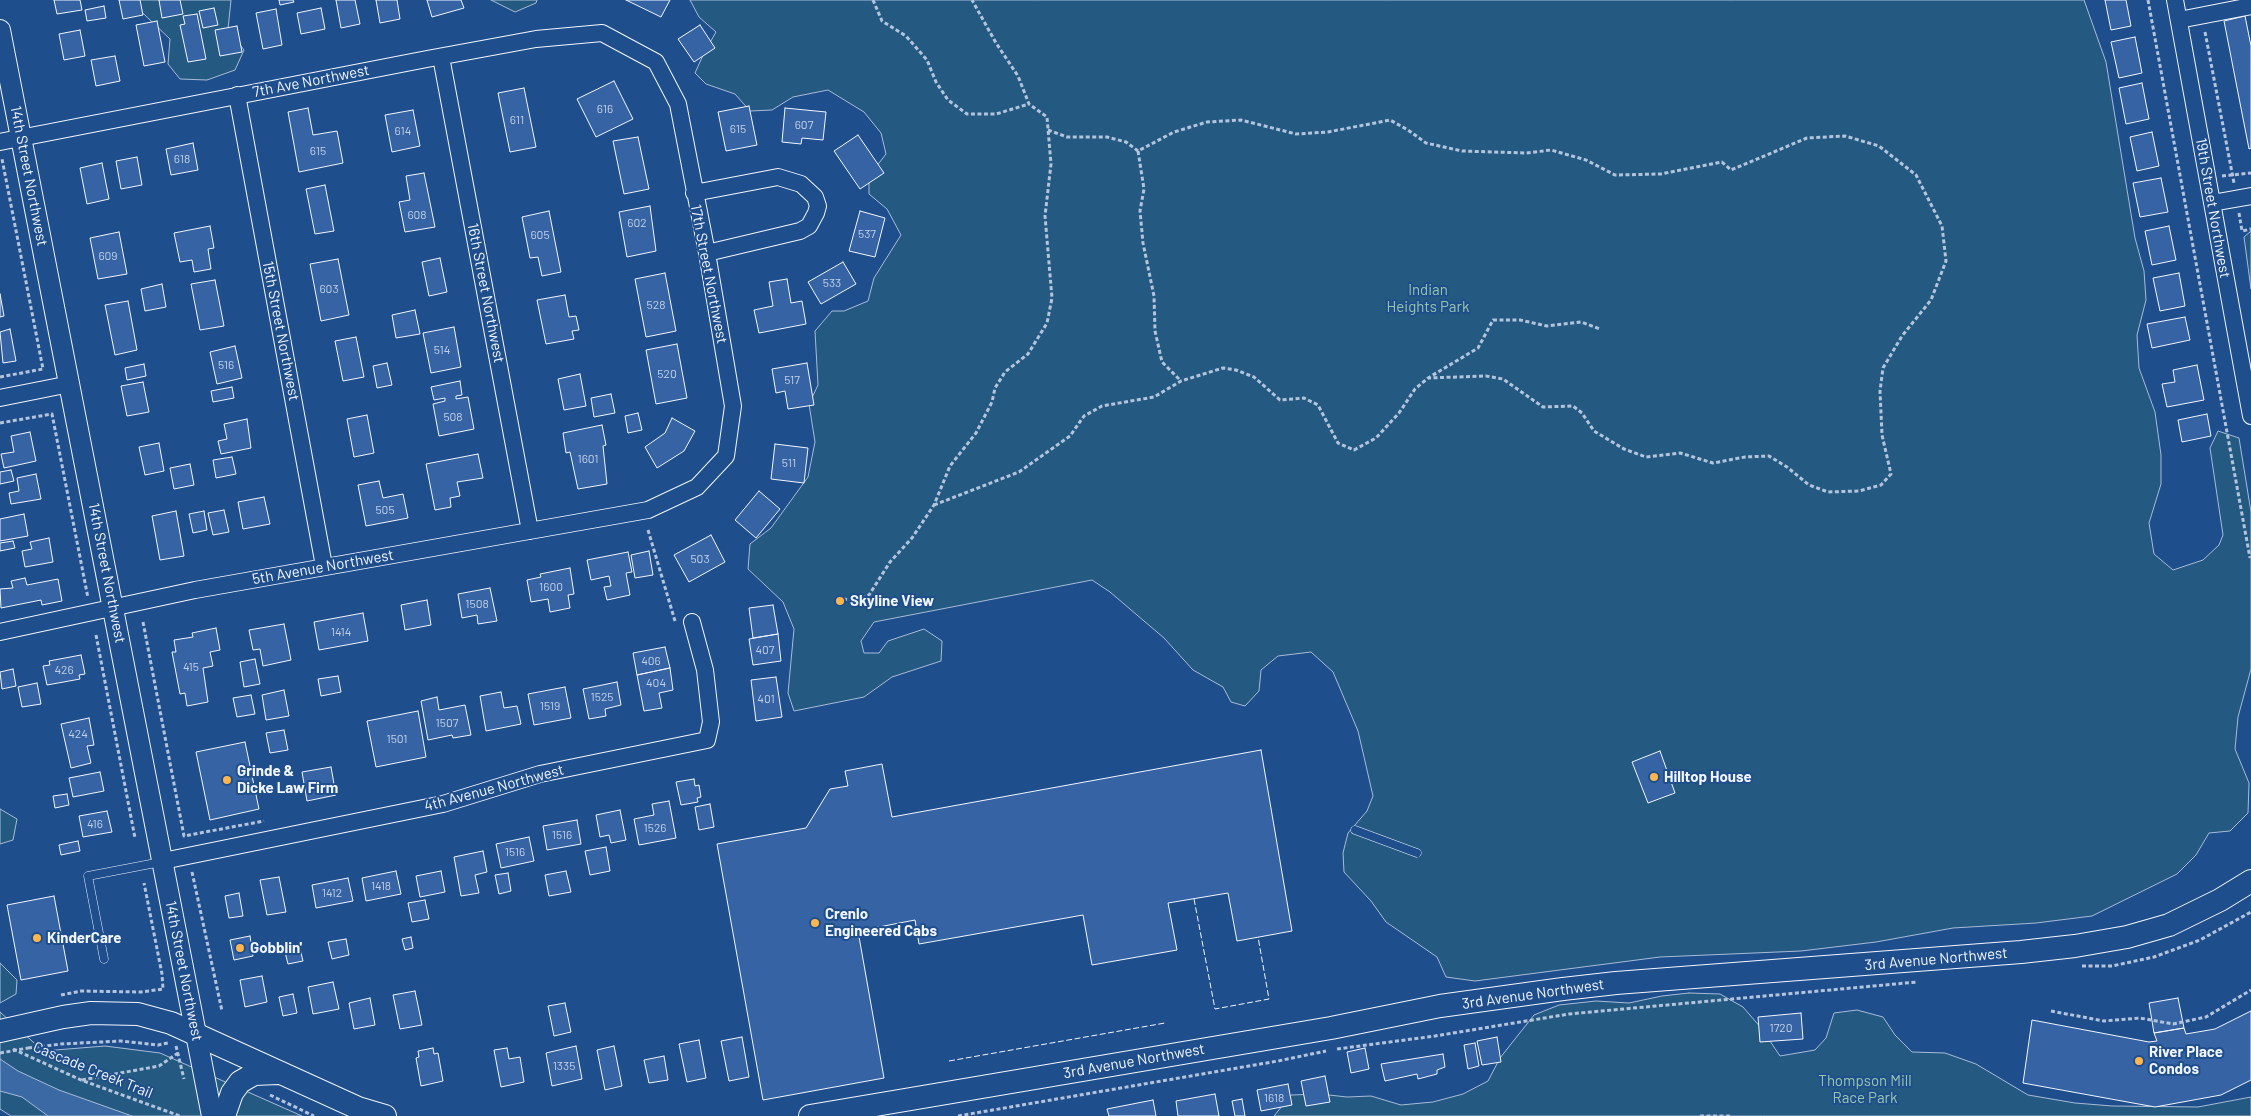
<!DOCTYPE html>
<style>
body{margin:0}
canvas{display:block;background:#1f4e8c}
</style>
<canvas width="2251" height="1116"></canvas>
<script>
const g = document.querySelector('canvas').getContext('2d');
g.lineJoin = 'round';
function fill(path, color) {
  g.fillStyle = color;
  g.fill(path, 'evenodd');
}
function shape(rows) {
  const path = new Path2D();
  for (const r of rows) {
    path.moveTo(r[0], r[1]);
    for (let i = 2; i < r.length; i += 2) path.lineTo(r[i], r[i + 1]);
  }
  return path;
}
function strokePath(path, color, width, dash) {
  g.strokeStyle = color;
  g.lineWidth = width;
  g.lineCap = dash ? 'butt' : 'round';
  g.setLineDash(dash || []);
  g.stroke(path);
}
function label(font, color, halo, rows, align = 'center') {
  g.font = font + ' Barlow,sans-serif';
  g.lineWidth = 4;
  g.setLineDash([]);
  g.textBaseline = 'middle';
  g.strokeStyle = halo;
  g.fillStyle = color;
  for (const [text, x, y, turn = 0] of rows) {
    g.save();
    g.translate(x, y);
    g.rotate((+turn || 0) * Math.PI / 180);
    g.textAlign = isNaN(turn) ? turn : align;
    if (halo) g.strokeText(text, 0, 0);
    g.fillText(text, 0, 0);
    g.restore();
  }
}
const green = shape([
 [129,0,231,0,228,29,244,50,235,70,207,80,180,79,168,64,170,39,129,0],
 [491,0,537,0,536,3,515,12,491,0],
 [690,0,2084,0,2106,62,2135,238,2144,271,2146,300,2137,335,2139,368,2155,412,2161,455,2161,484,2149,523,2154,554,2173,570,2203,560,2219,545,2223,535,2210,448,2218,431,2239,438,2251,512,2251,669,2238,717,2235,749,2249,783,2248,813,2230,831,2209,833,2196,855,2177,874,2092,916,2036,923,1953,928,1876,942,1801,951,1660,957,1475,981,1446,977,1437,957,1386,922,1371,901,1344,872,1343,853,1348,833,1367,811,1373,796,1358,731,1333,672,1311,652,1278,656,1261,670,1259,691,1245,706,1231,702,1223,687,1193,670,1164,638,1110,592,1092,580,874,622,861,641,864,653,879,653,888,641,924,629,942,641,941,661,892,677,864,697,794,711,788,693,794,629,783,602,748,569,750,544,771,528,808,477,815,442,809,404,818,385,815,331,832,311,844,311,868,301,874,278,901,235,887,209,869,194,869,176,886,154,881,133,864,112,828,90,793,97,772,110,750,111,735,94,706,84,695,73,704,53,716,32,699,17,690,0],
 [2251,231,2251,289,2244,237,2251,231],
 [0,809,17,819,13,840,0,844,0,809],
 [0,963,17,980,16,994,0,1003,0,963],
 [1689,993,1720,994,1743,1007,1762,1029,1780,1056,1815,1050,1826,1038,1834,1013,1857,1010,1883,1017,1895,1035,1912,1052,1945,1053,1976,1064,2028,1095,2075,1103,2112,1106,2198,1107,2251,1097,2251,1116,1274,1116,1291,1095,1320,1094,1347,1097,1371,1096,1401,1105,1433,1102,1463,1094,1488,1081,1500,1058,1534,1015,1559,1005,1596,1001,1629,1003,1662,996,1689,993],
 [0,1012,43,1051,105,1046,160,1053,302,1116,11,1116,0,1109,0,1012]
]);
const water = shape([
 [0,1059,18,1071,59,1090,132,1116,48,1116,22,1097,0,1091,0,1059]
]);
const building = shape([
 [54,0,80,0,82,10,57,14,54,0],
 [119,0,140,0,143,15,123,19,119,0],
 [159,0,180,0,183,14,162,18,159,0],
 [279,0,293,0,294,2,280,5,279,0],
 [336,0,355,0,360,24,341,28,336,0],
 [376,0,397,0,400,19,380,23,376,0],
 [427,0,461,0,464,8,432,17,427,0],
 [626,0,670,0,661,17,626,0],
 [2105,0,2126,0,2131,26,2111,30,2105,0],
 [104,6,106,18,87,21,85,10,104,6],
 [214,8,218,25,203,28,199,11,214,8],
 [321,8,325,29,301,34,297,13,321,8],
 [276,9,282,45,263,49,256,13,276,9],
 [197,14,206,59,188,62,180,25,185,24,183,16,197,14],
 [2245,16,2251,46,2251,148,2249,149,2224,21,2245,16],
 [157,21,165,62,144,66,136,25,157,21],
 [700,25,715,48,694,62,678,39,700,25],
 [237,26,242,52,220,56,215,30,237,26],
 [80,30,85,56,64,60,59,34,80,30],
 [2135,37,2142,73,2119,78,2111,42,2135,37],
 [115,56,120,81,96,86,91,60,115,56],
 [614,81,633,119,596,137,577,99,614,81],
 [2142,83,2149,119,2126,124,2119,88,2142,83],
 [524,88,536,147,510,152,498,93,524,88],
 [749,106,757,145,726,151,718,112,749,106],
 [308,108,313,135,337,131,343,163,299,172,288,112,308,108],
 [785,108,826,112,823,140,802,138,801,144,782,142,785,108],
 [413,110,420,146,392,152,385,115,413,110],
 [2152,132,2159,166,2137,171,2130,137,2152,132],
 [858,135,884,173,860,189,834,151,858,135],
 [638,137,649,189,624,194,613,141,638,137],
 [193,143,198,170,171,175,166,149,193,143],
 [137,157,142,185,121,189,116,161,137,157],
 [102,163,109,199,87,204,80,168,102,163],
 [424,173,435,227,405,232,399,202,410,200,406,176,424,173],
 [2161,178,2168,212,2140,217,2133,183,2161,178],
 [325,185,334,231,315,234,306,189,325,185],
 [650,206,656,251,627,257,619,212,650,206],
 [549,211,561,272,542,276,538,257,530,258,522,217,549,211],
 [860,211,885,218,875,257,849,251,860,211],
 [210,226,214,248,208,249,211,269,194,272,192,260,180,262,174,233,210,226],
 [2169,226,2176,260,2152,265,2145,231,2169,226],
 [119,232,127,274,98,279,90,238,119,232],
 [440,258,447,292,429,296,422,262,440,258],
 [338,259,349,315,321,321,310,264,338,259],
 [843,262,856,284,821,304,808,282,843,262],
 [665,273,676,331,646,337,635,279,665,273],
 [2179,273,2185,306,2160,311,2153,278,2179,273],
 [787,279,791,303,802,301,806,324,759,333,754,310,773,306,769,282,787,279],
 [215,280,224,326,200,330,191,284,215,280],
 [162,284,166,307,145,311,141,289,162,284],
 [0,294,4,316,0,317,0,294],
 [565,295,569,317,576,316,579,330,572,331,574,339,546,344,537,300,565,295],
 [128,301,137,350,115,355,105,305,128,301],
 [415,310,420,334,396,338,392,315,415,310],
 [2185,317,2190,340,2152,348,2147,324,2185,317],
 [454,327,461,367,431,373,423,333,454,327],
 [10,329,16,361,3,363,0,332,10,329],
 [356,337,364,377,343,381,335,341,356,337],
 [677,344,687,398,656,404,646,350,677,344],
 [235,346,242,378,217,384,210,352,235,346],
 [387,363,392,385,377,388,373,366,387,363],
 [807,363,814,405,788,409,785,391,776,393,772,369,807,363],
 [144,364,146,376,127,380,125,368,144,364],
 [2197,365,2204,400,2167,407,2162,384,2175,382,2173,370,2197,365],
 [580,374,586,406,564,410,558,379,580,374],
 [460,381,462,395,456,396,456,399,468,397,474,429,439,436,433,404,445,401,445,398,434,400,431,387,460,381],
 [143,382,149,412,127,416,121,386,143,382],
 [232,387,234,398,213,402,211,391,232,387],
 [611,394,615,413,594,417,591,398,611,394],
 [638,413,642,430,628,433,625,416,638,413],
 [2207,414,2211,436,2182,442,2178,420,2207,414],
 [367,415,374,453,354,457,347,419,367,415],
 [672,418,695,431,684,451,657,468,645,447,665,433,672,418],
 [247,419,251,448,221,454,218,441,227,439,224,424,247,419],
 [602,425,606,445,603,446,607,484,578,489,570,452,566,453,563,433,602,425],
 [30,432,36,461,4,468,1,454,14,452,11,436,30,432],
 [159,443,164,471,145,475,139,447,159,443],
 [775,444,808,448,804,483,771,479,775,444],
 [478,454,483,478,457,482,460,496,450,498,451,507,435,510,426,464,478,454],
 [232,457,236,474,216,478,213,460,232,457],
 [190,464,194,485,174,489,170,468,190,464],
 [11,470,14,481,0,484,0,472,11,470],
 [36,474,41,499,11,504,9,493,19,491,17,478,36,474],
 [379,481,383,498,403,494,408,518,366,526,358,485,379,481],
 [759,491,780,509,756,538,735,520,759,491],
 [264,497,270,524,243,529,238,502,264,497],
 [224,510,229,532,213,535,208,513,224,510],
 [176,511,184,556,160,560,152,516,176,511],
 [204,511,207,530,193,533,189,514,204,511],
 [24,514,28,536,0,541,0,519,24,514],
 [711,535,725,562,689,582,674,555,711,535],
 [49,538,53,562,25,567,22,551,32,549,30,542,49,538],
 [13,541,15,548,0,551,0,543,13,541],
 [649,551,653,575,635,578,631,555,649,551],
 [628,552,632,572,626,573,630,595,607,600,604,587,611,586,609,576,591,580,587,560,628,552],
 [570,568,574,594,568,595,570,608,550,612,548,599,531,602,527,580,541,577,540,574,570,568],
 [25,578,27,585,58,579,62,601,42,605,41,600,1,608,0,589,13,588,11,581,25,578],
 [490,588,497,621,478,624,477,615,462,618,458,594,490,588],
 [427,600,431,625,405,630,401,605,427,600],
 [773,605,778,634,753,638,749,608,773,605],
 [363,613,368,641,319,650,314,622,363,613],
 [284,624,291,660,263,666,260,649,253,650,249,630,284,624],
 [216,628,220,650,210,652,213,666,203,668,208,702,187,706,185,693,180,694,172,652,176,652,174,640,193,637,192,633,216,628],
 [778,634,781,661,753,665,749,639,778,634],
 [665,647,670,668,637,675,633,653,665,647],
 [81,655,85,674,79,675,80,679,47,685,43,666,50,665,49,661,81,655],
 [255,659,260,684,244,687,240,662,255,659],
 [670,668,673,690,659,693,662,708,644,711,637,675,670,668],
 [13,669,16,686,2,689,0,672,13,669],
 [338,676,341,692,321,696,318,679,338,676],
 [776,677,782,717,756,721,751,680,776,677],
 [617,682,621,705,605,709,606,716,589,719,583,689,617,682],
 [37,683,41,704,22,707,18,687,37,683],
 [565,687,571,718,534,725,528,694,565,687],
 [284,690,289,716,266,720,262,695,284,690],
 [501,692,504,708,517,706,521,724,486,731,480,696,501,692],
 [251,695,255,714,237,717,233,698,251,695],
 [437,697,439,710,465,705,471,735,453,738,452,735,428,740,421,701,437,697],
 [418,711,426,757,376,767,367,721,418,711],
 [89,718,94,745,87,746,91,763,71,768,61,724,89,718],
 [284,730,288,750,270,753,266,733,284,730],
 [245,742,259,809,210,820,196,752,245,742],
 [1261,750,1292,931,1237,941,1228,893,1168,903,1177,950,1092,965,1083,915,919,944,915,920,858,931,884,1078,763,1100,717,844,806,828,830,789,848,786,845,771,882,764,892,817,1261,750],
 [1660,751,1675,793,1648,803,1632,762,1660,751],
 [331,767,336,795,307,801,302,772,331,767],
 [100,772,104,791,73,797,69,778,100,772],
 [694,779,695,786,699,785,701,797,697,798,698,802,681,805,676,782,694,779],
 [67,794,69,805,55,808,53,796,67,794],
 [669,801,676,838,639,845,634,819,654,815,652,804,669,801],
 [710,804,714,827,699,830,695,807,710,804],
 [620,810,626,840,611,843,609,835,600,837,596,815,620,810],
 [107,811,112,832,83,837,79,816,107,811],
 [577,820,581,844,547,850,543,826,577,820],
 [529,837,534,861,501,868,496,844,529,837],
 [78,841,80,851,61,855,59,845,78,841],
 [606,847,610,871,590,875,585,851,606,847],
 [483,851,487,872,475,875,479,893,461,896,454,857,483,851],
 [396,871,401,894,366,901,362,878,396,871],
 [441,871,445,892,420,897,416,876,441,871],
 [566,871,571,892,549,896,545,875,566,871],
 [508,873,511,891,499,894,495,875,508,873],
 [279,877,286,912,267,915,260,880,279,877],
 [348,878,353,901,316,908,312,885,348,878],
 [239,893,243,916,229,918,225,896,239,893],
 [54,896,68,971,21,980,7,905,54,896],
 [425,900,429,919,412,922,408,903,425,900],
 [250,936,253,956,234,960,230,940,250,936],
 [411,937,413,948,405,950,402,939,411,937],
 [346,939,349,955,332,959,328,942,346,939],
 [300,949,303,961,288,964,285,952,300,949],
 [262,976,267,1002,245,1007,240,980,262,976],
 [333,982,339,1009,313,1014,308,987,333,982],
 [415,991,422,1025,400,1029,393,995,415,991],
 [293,994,297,1013,283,1016,279,997,293,994],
 [370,998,375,1025,354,1029,349,1003,370,998],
 [2178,998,2184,1028,2154,1033,2149,1003,2178,998],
 [565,1003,571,1032,554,1036,548,1006,565,1003],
 [2251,1011,2251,1080,2221,1095,2155,1107,2023,1083,2032,1020,2149,1042,2157,1041,2154,1033,2184,1028,2186,1034,2215,1029,2251,1011],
 [1801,1013,1803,1039,1760,1042,1758,1017,1801,1013],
 [742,1037,749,1077,729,1081,721,1041,742,1037],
 [1497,1037,1501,1062,1482,1065,1477,1041,1497,1037],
 [699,1040,706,1078,687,1082,679,1044,699,1040],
 [1475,1043,1479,1066,1468,1069,1464,1045,1475,1043],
 [576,1046,582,1079,552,1086,546,1053,576,1046],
 [614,1046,622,1086,605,1090,597,1050,614,1046],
 [433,1048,434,1054,438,1053,443,1081,421,1086,416,1058,419,1057,418,1051,433,1048],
 [507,1048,509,1059,520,1057,524,1082,501,1087,494,1050,507,1048],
 [1365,1048,1369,1069,1351,1073,1347,1052,1365,1048],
 [1443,1054,1445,1067,1437,1070,1437,1074,1418,1079,1417,1074,1385,1081,1381,1064,1443,1054],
 [664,1056,668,1080,649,1083,644,1060,664,1056],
 [1325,1076,1330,1102,1306,1106,1301,1081,1325,1076],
 [1288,1084,1292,1105,1261,1111,1257,1090,1288,1084],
 [1215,1094,1219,1116,1178,1116,1176,1101,1215,1094],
 [1242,1099,1245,1116,1235,1116,1232,1101,1242,1099],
 [1153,1100,1156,1116,1109,1116,1107,1109,1153,1100]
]);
const path = shape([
 [873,0,882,21,906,36,927,60,936,82,948,100,967,114,996,114,1029,104],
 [2148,0,2250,558],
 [2205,32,2234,183],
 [1048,130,1067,137,1107,137,1126,142,1138,151,1174,132,1207,122,1241,120,1296,134,1328,132,1390,120,1408,130,1426,143,1462,151,1526,153,1551,150,1586,160,1615,175,1661,174,1722,162,1731,170,1807,138,1845,136,1879,146,1916,175,1942,226,1946,261,1931,300,1902,336,1883,368,1880,391,1882,435,1891,474,1881,485,1859,491,1828,492,1809,485,1787,467,1769,456,1745,457,1713,463,1680,453,1646,457,1624,449,1594,431,1582,413,1573,406,1543,407,1503,379,1486,376,1428,378],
 [1138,151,1144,189,1140,211,1143,243,1154,296,1155,331,1162,362,1181,381],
 [2222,176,2251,173],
 [2239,213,2242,231,2251,229],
 [0,377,43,369,2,159],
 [0,423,52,414,88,598],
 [934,505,1019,472,1070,436,1084,416,1102,406,1154,397,1181,381,1223,368,1236,370,1254,377,1280,400,1304,398,1318,405,1338,443,1354,450,1376,438,1399,413,1415,389,1428,378,1478,348,1493,320,1520,320,1547,326,1581,322,1600,329],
 [648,530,675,621],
 [843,599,857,601,869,595,890,562,912,538,934,505,950,466,976,433,992,402,995,388,1005,372,1028,354,1047,323,1052,298,1045,216,1051,164,1047,117,1029,104,1018,76,996,43,972,0],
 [143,622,184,836,264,821],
 [96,635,135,838],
 [192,872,222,1011],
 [2082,966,2112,966,2154,957,2200,940,2251,912],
 [61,995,81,991,141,992,163,989,162,974,144,883],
 [2051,1011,2104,1021,2140,1018,2173,1024,2206,1017,2251,990],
 [176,1046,184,1079],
 [28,1048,61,1044,121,1041,158,1045,168,1043],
 [13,1049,81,1080,180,1116],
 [1337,1049,1435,1036,1569,1014,1917,982],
 [82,1080,159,1066,178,1053],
 [270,1095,314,1116],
 [958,1116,1278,1061,1326,1051],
 [1700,1116,1732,1116]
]);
const service = shape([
 [1355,830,1417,853],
 [104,959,88,876,161,862]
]);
const minor = shape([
 [2175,0,2251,416],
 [2179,20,2251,6],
 [441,57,530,531],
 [237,95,324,566],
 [0,142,427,59,536,39,602,33,656,62,678,104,707,253,733,406,726,456,697,487,648,510,195,590,0,632],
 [694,193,778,177,801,184,815,197,818,206,816,213,809,226,800,231,707,253],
 [2212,203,2251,196],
 [0,398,70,384],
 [163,861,443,804,540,774,707,740,711,722,705,670,692,622]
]);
const tertiary = shape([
 [0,30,212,1116]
]);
const secondary = shape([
 [0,1031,63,1017,91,1013,138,1014,171,1023,358,1108,385,1116],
 [224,1116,232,1093,240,1082,254,1074,278,1073],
 [810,1116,1331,1028,1440,1006,1563,989,1616,983,2021,952,2075,946,2127,937,2169,925,2220,900,2251,881]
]);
const pathBridge = shape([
 [0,1053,28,1048]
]);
const fence = shape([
 [1194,899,1215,1009,1269,999,1258,937],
 [949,1061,1165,1023]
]);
const markers = [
 [840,601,5,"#ffb74d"],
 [1654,777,5,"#ffb74d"],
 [227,780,5,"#ffb74d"],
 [815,923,5,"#ffb74d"],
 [37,938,5,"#ffb74d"],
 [240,948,5,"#ffb74d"],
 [2139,1061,5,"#ffb74d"]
];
const numberNames = [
 ["616",605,109],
 ["611",517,120],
 ["607",804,125],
 ["615",738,129],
 ["614",403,131],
 ["615",318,151],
 ["618",182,159],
 ["608",417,215],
 ["602",637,223],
 ["537",867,234],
 ["605",540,235],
 ["609",108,256],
 ["533",832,283],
 ["603",329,289],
 ["528",656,305],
 ["514",442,350],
 ["516",226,365],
 ["520",667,374],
 ["517",792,380],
 ["508",453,417],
 ["1601",588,459],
 ["511",789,463],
 ["505",385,510],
 ["503",700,559],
 ["1600",551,587],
 ["1508",477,604],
 ["1414",341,632],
 ["407",765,650],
 ["406",651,661],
 ["415",191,667],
 ["426",64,670],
 ["404",656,683],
 ["1525",602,697],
 ["401",766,699],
 ["1519",550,706],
 ["1507",447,723],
 ["424",78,734],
 ["1501",397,739],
 ["416",95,824],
 ["1526",655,828],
 ["1516",562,835],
 ["1516",515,852],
 ["1418",381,886],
 ["1412",332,893],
 ["1720",1781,1028],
 ["1335",564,1066],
 ["1618",1274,1098]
];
const streetNames = [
 ["7th Ave Northwest",311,81,-11],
 ["14th Street Northwest",29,176,79],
 ["19th Street Northwest",2213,208,80],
 ["17th Street Northwest",709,274,79],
 ["16th Street Northwest",486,293,79],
 ["15th Street Northwest",281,331,79],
 ["5th Avenue Northwest",323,567,-10],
 ["14th Street Northwest",107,573,79],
 ["4th Avenue Northwest",494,788,-15],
 ["3rd Avenue Northwest",1936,959,-5],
 ["14th Street Northwest",184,971,79],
 ["3rd Avenue Northwest",1533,994,-8],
 ["3rd Avenue Northwest",1134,1061,-10],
 ["Cascade Creek Trail",93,1070,22]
];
const parkNames = [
 ["Indian",1428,290],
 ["Heights Park",1428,307],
 ["Thompson Mill",1865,1081],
 ["Race Park",1865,1098]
];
const poiNames = [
 ["Skyline View",850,601],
 ["Grinde &",237,771],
 ["Dicke Law Firm",237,788],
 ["Hilltop House",1664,777],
 ["Crenlo",825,914],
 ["Engineered Cabs",825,931],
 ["KinderCare",47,938],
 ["Gobblin'",250,948],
 ["River Place",2149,1052],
 ["Condos",2149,1069]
];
fill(green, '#245a82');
strokePath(green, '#a8bbd7', 1);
fill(water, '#3b69a3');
strokePath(water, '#a8bbd7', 1);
fill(building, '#3563a3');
strokePath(building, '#f2f6ff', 1);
strokePath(service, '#f2f6ff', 9);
strokePath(minor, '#f2f6ff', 18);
strokePath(tertiary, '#f2f6ff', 22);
strokePath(secondary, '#f2f6ff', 24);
strokePath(path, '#b3c4dc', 3, [4, 2.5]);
strokePath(service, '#1f4e8c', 8);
strokePath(minor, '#1f4e8c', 16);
strokePath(tertiary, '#1f4e8c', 20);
strokePath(secondary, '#1f4e8c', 22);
strokePath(pathBridge, '#b3c4dc', 3, [4, 2.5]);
strokePath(fence, '#f2f6ff', 1, [6, 2.5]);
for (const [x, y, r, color] of markers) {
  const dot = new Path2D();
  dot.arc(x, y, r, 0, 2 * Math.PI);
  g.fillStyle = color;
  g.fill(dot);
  strokePath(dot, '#1f4e8c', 2);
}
label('12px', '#c3d1e8', null, numberNames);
label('15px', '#f2f6ff', '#1f4e8c', streetNames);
label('15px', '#97c8a6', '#1f4e8c', parkNames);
label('bold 15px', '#f2f6ff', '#1f4e8c', poiNames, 'left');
</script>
